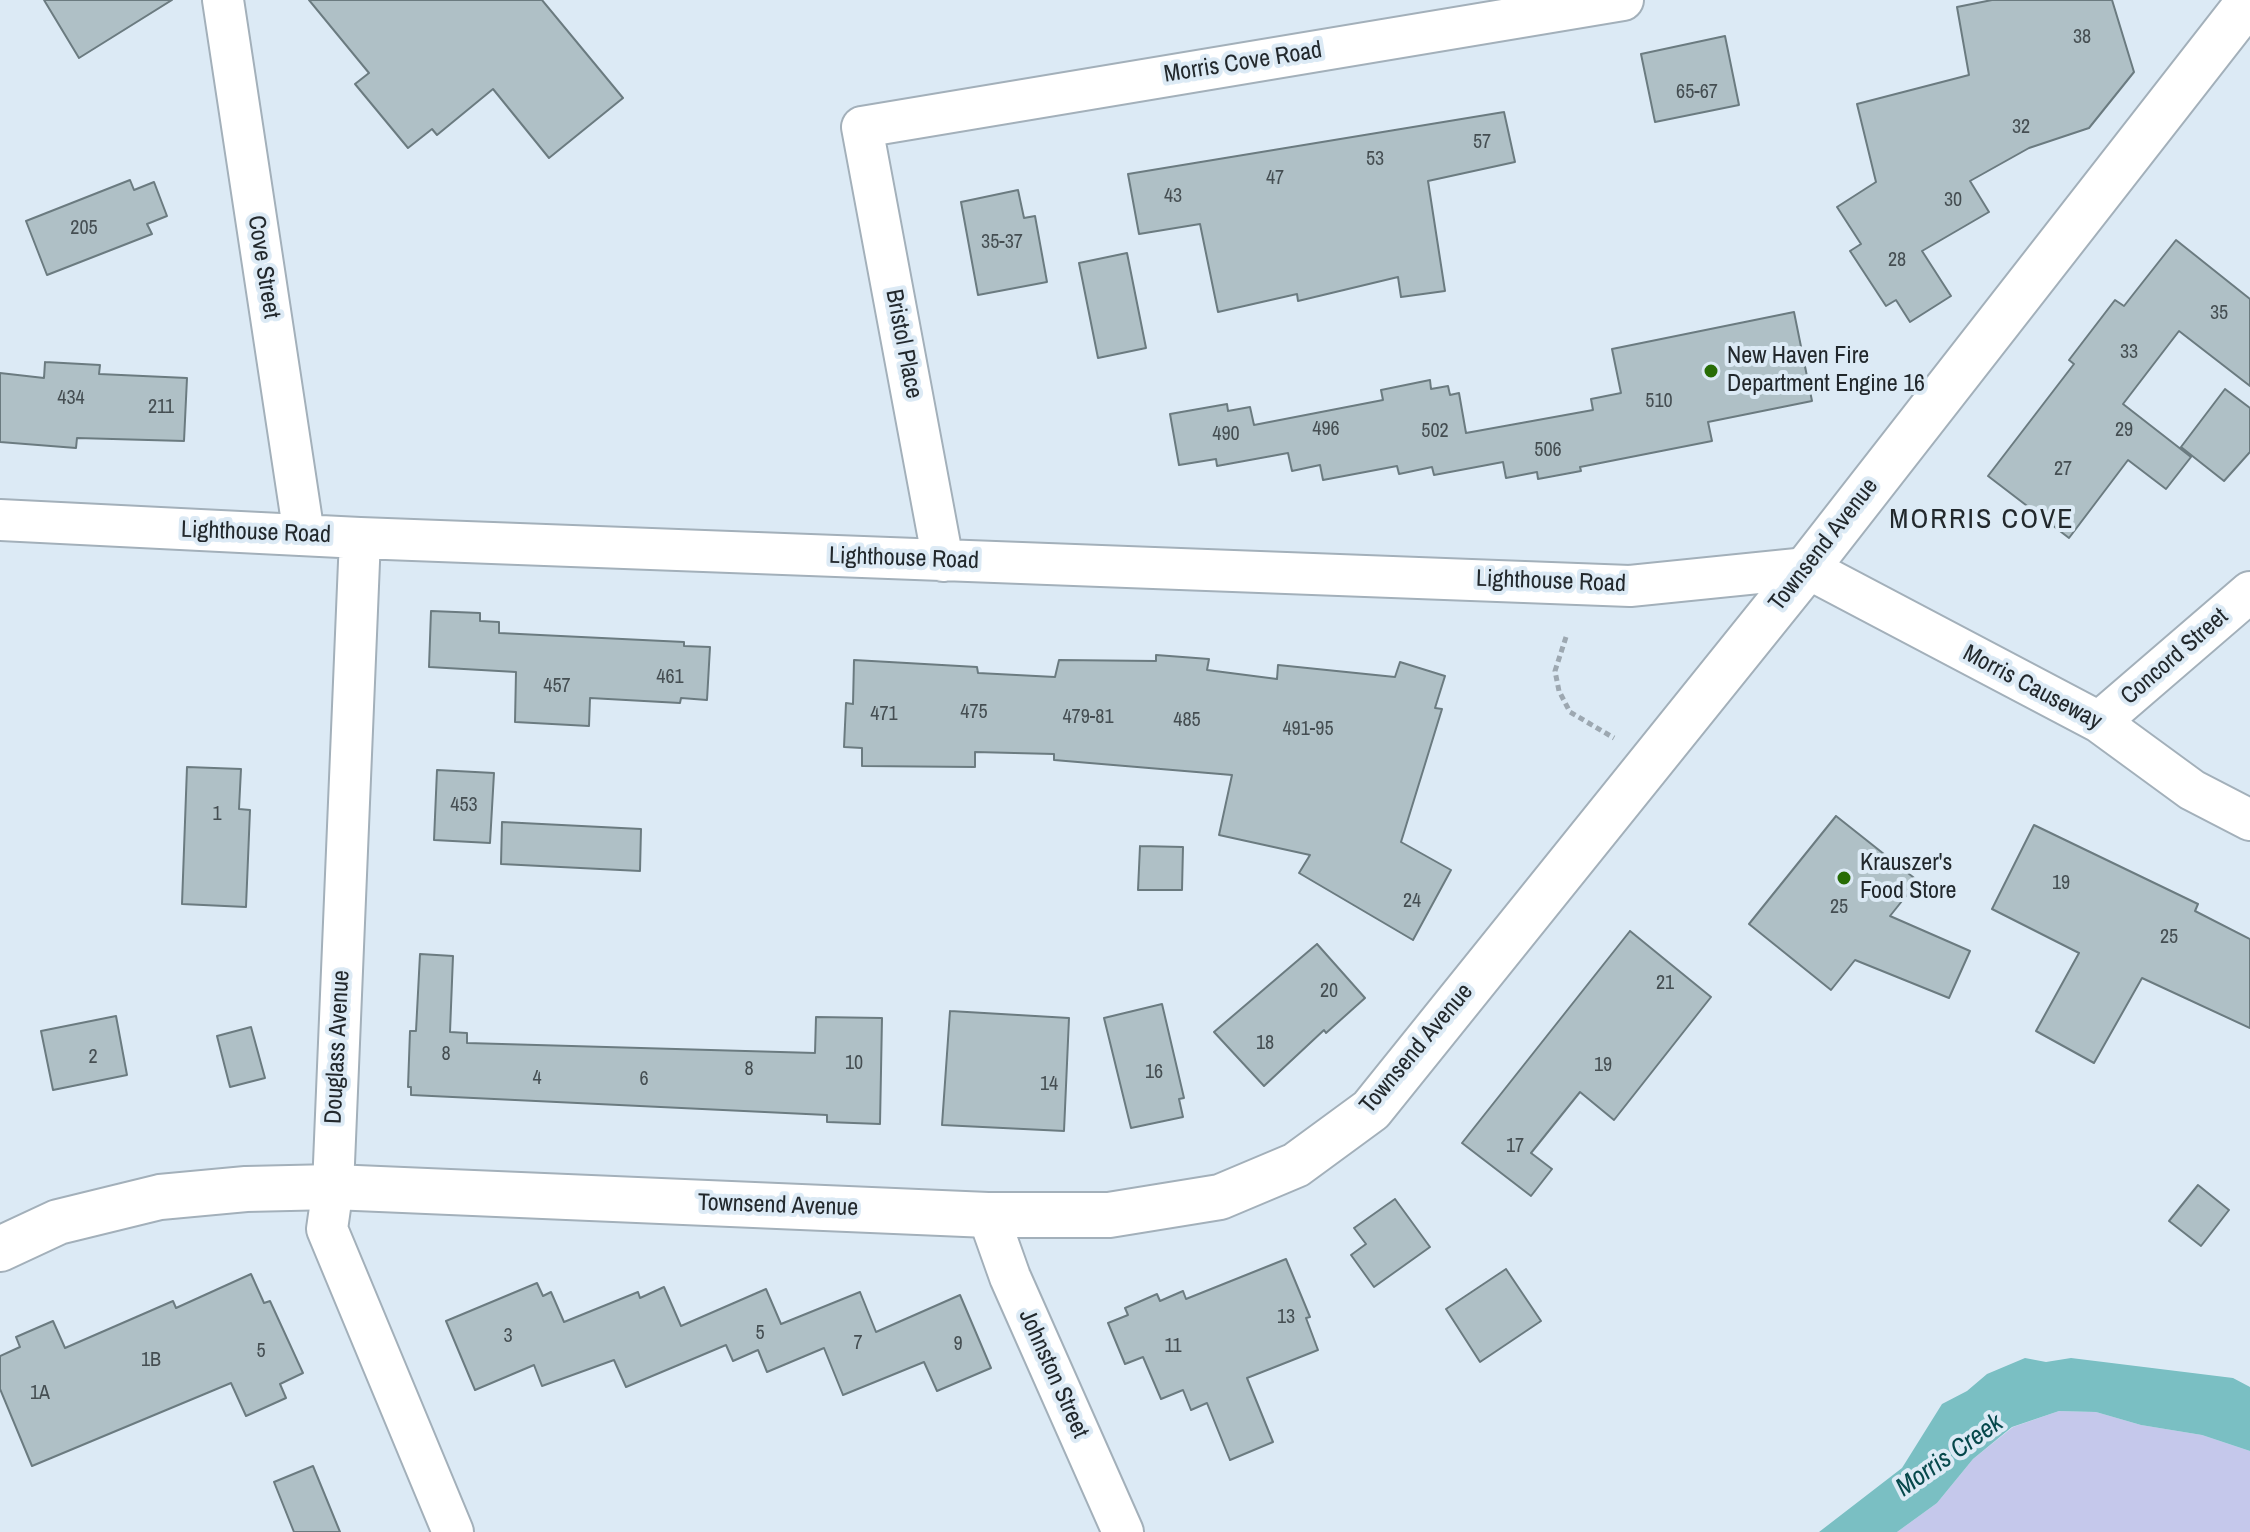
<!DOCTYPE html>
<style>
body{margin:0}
canvas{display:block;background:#dceaf5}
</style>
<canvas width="2250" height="1532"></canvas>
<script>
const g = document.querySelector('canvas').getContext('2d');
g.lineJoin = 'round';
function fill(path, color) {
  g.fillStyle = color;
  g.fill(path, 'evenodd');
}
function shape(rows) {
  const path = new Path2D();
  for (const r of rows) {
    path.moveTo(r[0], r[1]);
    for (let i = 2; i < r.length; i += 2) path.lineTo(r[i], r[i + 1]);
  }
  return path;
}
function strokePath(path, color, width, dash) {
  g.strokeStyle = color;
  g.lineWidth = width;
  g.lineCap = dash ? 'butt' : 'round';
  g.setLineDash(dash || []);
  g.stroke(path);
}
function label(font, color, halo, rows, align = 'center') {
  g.font = font + ' "Archivo Narrow",sans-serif';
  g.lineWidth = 8;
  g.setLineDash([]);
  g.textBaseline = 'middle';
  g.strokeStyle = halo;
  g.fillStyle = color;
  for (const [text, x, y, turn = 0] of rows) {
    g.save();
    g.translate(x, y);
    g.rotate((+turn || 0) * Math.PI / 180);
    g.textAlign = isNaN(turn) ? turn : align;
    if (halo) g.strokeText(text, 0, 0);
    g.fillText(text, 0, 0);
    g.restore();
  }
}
const green = shape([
 [2059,1411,2096,1412,2141,1425,2202,1435,2250,1451,2250,1532,1897,1532,1937,1503,1973,1459,2013,1427]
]);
const water = shape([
 [2025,1358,2046,1362,2071,1358,2233,1378,2250,1387,2250,1451,2202,1435,2141,1425,2096,1412,2059,1411,2012,1427,1973,1459,1937,1503,1897,1532,1819,1532,1902,1468,1942,1404,1967,1391,1987,1374]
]);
const building = shape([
 [44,0,172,0,79,58,44,0],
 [309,0,542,0,623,98,549,158,493,89,437,135,432,129,408,148,355,84,369,73,309,0],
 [1992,0,2112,0,2134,72,2089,128,2029,148,1970,181,1989,212,1922,251,1951,296,1910,322,1896,300,1886,306,1850,251,1861,244,1837,207,1876,182,1857,104,1969,75,1957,7,1992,0],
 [1725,36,1739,105,1655,122,1641,54,1725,36],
 [1504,112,1515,162,1428,181,1445,291,1401,297,1398,277,1298,301,1297,294,1218,312,1200,224,1139,234,1128,174,1504,112],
 [130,180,134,190,154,182,167,216,147,224,152,234,47,275,26,221,130,180],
 [1018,190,1024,218,1035,216,1047,282,978,295,961,202,1018,190],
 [2176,240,2250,299,2250,386,2179,331,2123,404,2191,457,2166,489,2128,460,2069,538,1988,476,2074,364,2069,360,2115,300,2124,306,2176,240],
 [1127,253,1146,348,1098,358,1079,263,1127,253],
 [1794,312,1812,401,1708,422,1712,441,1580,467,1581,471,1538,479,1537,472,1506,478,1503,462,1434,475,1432,467,1399,474,1397,466,1323,480,1320,465,1292,471,1288,453,1217,466,1216,459,1179,465,1170,414,1227,404,1228,411,1250,407,1254,425,1383,400,1381,390,1430,380,1431,389,1448,386,1450,395,1459,393,1466,433,1593,410,1591,399,1621,393,1612,349,1794,312],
 [45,362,100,365,99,374,187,378,184,441,77,438,76,448,0,442,0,373,44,378,45,362],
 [2225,389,2250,408,2250,452,2224,481,2181,447,2225,389],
 [431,611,480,613,480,621,499,622,499,633,684,642,684,646,710,647,707,700,681,698,680,703,590,698,589,726,515,722,516,672,429,667,431,611],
 [1156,655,1209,659,1207,670,1277,679,1278,665,1395,677,1400,662,1445,676,1435,708,1442,709,1401,842,1451,870,1413,940,1299,873,1310,855,1219,835,1232,775,1054,760,1054,754,975,752,975,767,862,766,862,748,844,747,846,703,853,704,854,660,977,667,978,673,1055,677,1059,660,1156,661,1156,655],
 [187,767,241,769,239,809,250,810,246,907,182,904,187,767],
 [437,770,494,773,490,843,434,840,437,770],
 [1836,816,1918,881,1890,916,1970,951,1949,998,1855,960,1831,990,1749,924,1836,816],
 [502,822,641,829,640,871,501,864,502,822],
 [2034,825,2198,904,2195,911,2250,939,2250,1028,2142,978,2094,1063,2036,1031,2079,953,1992,909,2034,825],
 [1140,846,1183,847,1182,890,1138,890,1140,846],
 [1630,931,1711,997,1614,1120,1580,1092,1531,1153,1552,1169,1531,1196,1462,1143,1630,931],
 [1317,944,1365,998,1326,1033,1324,1030,1264,1086,1214,1032,1317,944],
 [420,954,453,956,450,1032,467,1033,467,1043,815,1053,816,1017,882,1018,880,1124,827,1122,827,1115,411,1095,411,1087,408,1087,410,1031,416,1031,420,954],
 [1162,1004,1184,1098,1179,1099,1183,1117,1131,1128,1104,1018,1162,1004],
 [950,1011,1069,1018,1064,1131,942,1125,950,1011],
 [116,1016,127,1075,53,1090,41,1031,116,1016],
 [251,1027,265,1078,230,1087,217,1036,251,1027],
 [2198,1185,2229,1210,2201,1246,2169,1221,2198,1185],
 [1395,1199,1430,1247,1374,1287,1351,1255,1366,1244,1354,1228,1395,1199],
 [1286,1259,1310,1317,1306,1318,1318,1350,1247,1378,1273,1442,1230,1460,1207,1403,1191,1410,1183,1390,1161,1399,1143,1357,1125,1364,1108,1323,1128,1315,1125,1308,1157,1294,1160,1301,1183,1291,1186,1299,1286,1259],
 [1506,1269,1541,1321,1480,1362,1446,1309,1506,1269],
 [251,1274,264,1303,270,1301,303,1373,280,1384,286,1398,246,1416,231,1383,32,1466,0,1389,0,1356,20,1347,16,1337,53,1321,65,1348,173,1301,176,1308,251,1274],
 [537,1283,543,1296,551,1292,564,1322,638,1292,640,1298,664,1287,681,1326,766,1289,781,1324,860,1292,876,1332,960,1295,991,1368,937,1391,924,1362,843,1395,824,1348,767,1372,758,1350,733,1361,726,1345,626,1387,614,1360,542,1386,534,1365,475,1390,446,1321,537,1283],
 [313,1466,340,1532,294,1532,274,1482,313,1466]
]);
const path = shape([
 [1566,637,1555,671,1559,691,1570,712,1614,738]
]);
const street = shape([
 [223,0,304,535],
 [0,520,360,538,1630,586,1807,568,2099,722,2192,790,2250,820],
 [360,538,333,1187,327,1229,453,1532],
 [943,561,862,127,1623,0],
 [2099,722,2250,592],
 [988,1215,1010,1277,1123,1532]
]);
const secondary = shape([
 [0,1249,58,1222,160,1197,246,1189,333,1187,988,1215,1109,1215,1220,1197,1296,1165,1371,1110,1807,568,2250,0]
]);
const markers = [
 [1711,371,8,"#276c05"],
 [1844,878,8,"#276c05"]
];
const numberNames = [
 ["38",2082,38],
 ["65-67",1697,93],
 ["32",2021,128],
 ["57",1482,143],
 ["53",1375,160],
 ["47",1275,179],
 ["43",1173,197],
 ["30",1953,201],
 ["205",84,229],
 ["35-37",1002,243],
 ["28",1897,261],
 ["35",2219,314],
 ["33",2129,353],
 ["434",71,399],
 ["510",1659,402],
 ["211",161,408],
 ["496",1326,430],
 ["29",2124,431],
 ["502",1435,432],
 ["490",1226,435],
 ["506",1548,451],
 ["27",2063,470],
 ["461",670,678],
 ["457",557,687],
 ["475",974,713],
 ["471",884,715],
 ["479-81",1088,718],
 ["485",1187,721],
 ["491-95",1308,730],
 ["453",464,806],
 ["1",217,815],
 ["19",2061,884],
 ["24",1412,902],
 ["25",1839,908],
 ["25",2169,938],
 ["21",1665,984],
 ["20",1329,992],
 ["18",1265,1044],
 ["8",446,1055],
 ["2",93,1058],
 ["10",854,1064],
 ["19",1603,1066],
 ["8",749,1070],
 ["16",1154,1073],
 ["4",537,1079],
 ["6",644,1080],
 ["14",1049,1085],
 ["17",1515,1147],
 ["13",1286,1318],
 ["5",760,1334],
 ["3",508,1337],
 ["7",858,1344],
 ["9",958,1345],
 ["11",1173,1347],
 ["5",261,1352],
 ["1B",151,1361],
 ["1A",40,1394]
];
const streetNames = [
 ["Morris Cove Road",1243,63,-9],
 ["Cove Street",263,267,81],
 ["Bristol Place",903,344,79],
 ["Lighthouse Road",256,533,2],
 ["Townsend Avenue",1824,545,-52],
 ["Lighthouse Road",904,559,2],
 ["Lighthouse Road",1551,582,2],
 ["Concord Street",2175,657,-41],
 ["Morris Causeway",2032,688,28],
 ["Douglass Avenue",338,1047,-87],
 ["Townsend Avenue",1417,1049,-50],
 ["Townsend Avenue",778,1206,2],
 ["Johnston Street",1053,1374,66]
];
const poiNames = [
 ["New Haven Fire",1727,357],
 ["Department Engine 16",1727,385],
 ["Krauszer's",1860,864],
 ["Food Store",1860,892]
];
const waterNames = [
 ["Morris Creek",1950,1456,-35]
];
const quarterNames = [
 ["MORRIS COVE",1982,520]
];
fill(green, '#c5c8eb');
fill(water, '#7abfc3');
fill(building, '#afc0c6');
strokePath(building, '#6b7b80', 2);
strokePath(street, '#a3b0ba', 44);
strokePath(secondary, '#a3b0ba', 48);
strokePath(path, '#9da8b1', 5, [6, 4]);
strokePath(street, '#fff', 40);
strokePath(secondary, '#fff', 44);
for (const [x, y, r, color] of markers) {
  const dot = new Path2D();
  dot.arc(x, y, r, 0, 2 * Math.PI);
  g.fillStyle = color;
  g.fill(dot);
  strokePath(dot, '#dceaf5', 3);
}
label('20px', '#454e52', null, numberNames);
label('24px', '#22282c', '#dceaf5', streetNames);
label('24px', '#22282c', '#dceaf5', poiNames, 'left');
label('italic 26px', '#06484b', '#dceaf5', waterNames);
g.letterSpacing = '2px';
label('28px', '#22282c', '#dceaf5', quarterNames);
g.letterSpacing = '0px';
</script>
